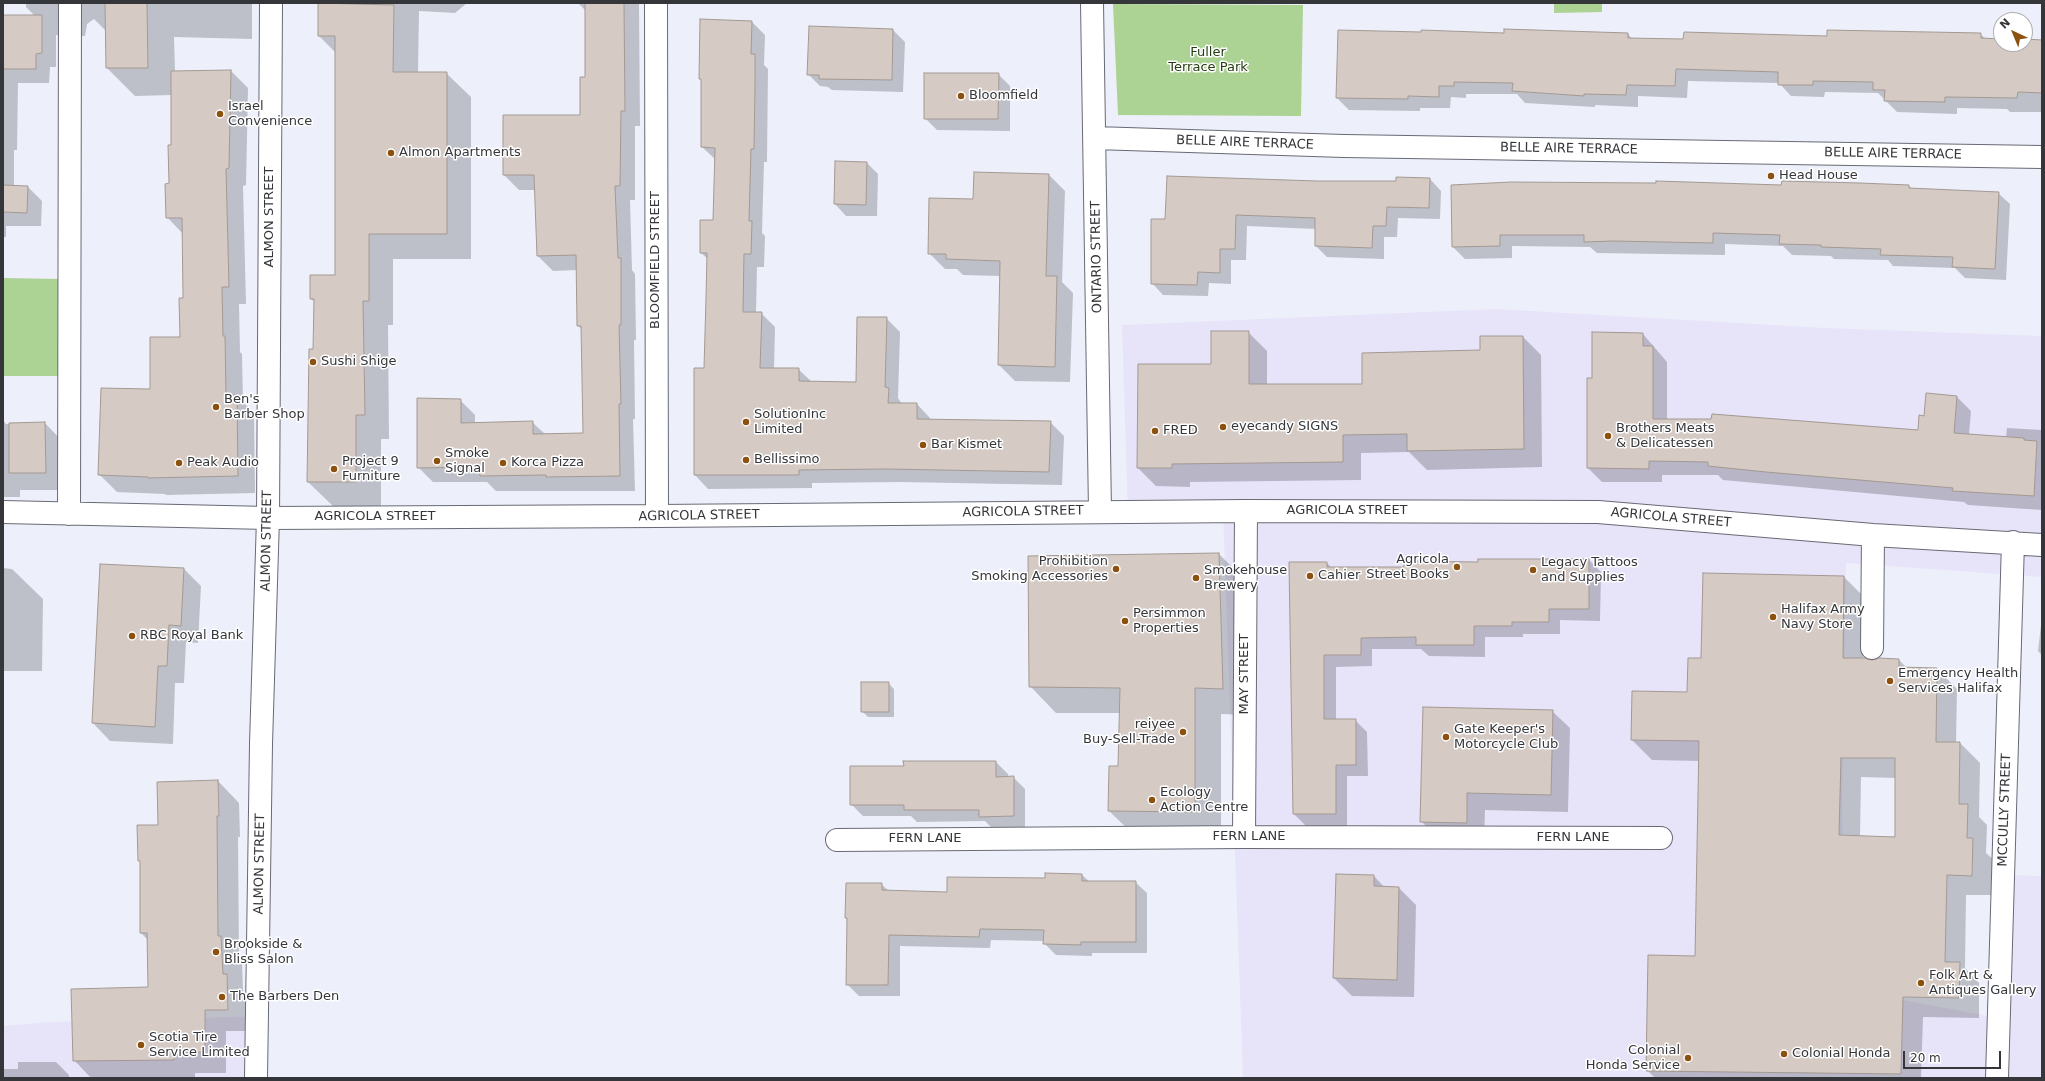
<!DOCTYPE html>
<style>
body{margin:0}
#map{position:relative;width:2045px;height:1081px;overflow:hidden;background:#edf0fb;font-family:"DejaVu Sans",sans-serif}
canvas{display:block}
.frame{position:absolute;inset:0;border:4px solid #35363a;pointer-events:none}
.north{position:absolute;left:1993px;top:12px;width:40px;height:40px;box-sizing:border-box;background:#fff;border:1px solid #aeafb0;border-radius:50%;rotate:316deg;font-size:11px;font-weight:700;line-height:16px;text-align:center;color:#35363a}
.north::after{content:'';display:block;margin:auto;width:14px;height:18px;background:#8c500f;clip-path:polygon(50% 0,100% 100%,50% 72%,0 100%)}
.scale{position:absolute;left:1903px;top:1051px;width:98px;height:18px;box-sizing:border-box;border:2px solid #35363a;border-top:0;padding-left:5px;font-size:12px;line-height:14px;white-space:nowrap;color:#35363a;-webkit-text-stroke:3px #fff;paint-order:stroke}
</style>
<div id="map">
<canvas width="2045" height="1081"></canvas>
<div class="frame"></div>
<div class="north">N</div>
<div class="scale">20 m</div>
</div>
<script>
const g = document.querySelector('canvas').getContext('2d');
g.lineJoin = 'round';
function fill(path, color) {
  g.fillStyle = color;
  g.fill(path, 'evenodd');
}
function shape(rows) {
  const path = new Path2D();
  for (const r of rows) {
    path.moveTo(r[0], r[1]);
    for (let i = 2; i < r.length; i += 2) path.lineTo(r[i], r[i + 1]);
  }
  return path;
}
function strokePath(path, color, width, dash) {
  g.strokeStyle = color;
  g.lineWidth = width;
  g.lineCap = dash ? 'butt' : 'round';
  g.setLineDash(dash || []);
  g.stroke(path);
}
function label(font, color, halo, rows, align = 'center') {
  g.font = font + ' "DejaVu Sans",sans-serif';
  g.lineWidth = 3;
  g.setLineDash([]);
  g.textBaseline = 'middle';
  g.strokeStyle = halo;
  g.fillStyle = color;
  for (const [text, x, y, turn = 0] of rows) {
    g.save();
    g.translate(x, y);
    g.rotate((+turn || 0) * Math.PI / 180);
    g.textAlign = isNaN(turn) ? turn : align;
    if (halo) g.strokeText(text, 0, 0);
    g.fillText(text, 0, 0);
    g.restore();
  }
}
const commercial = shape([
 [1496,309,1825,328,2042,336,2042,577,1846,563,1842,806,1846,989,2009,1020,2002,875,2042,876,2042,1078,1243,1078,1223,511,1128,514,1122,325],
 [268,1016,267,1078,3,1078,3,1026,49,1022]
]);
const green = shape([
 [1554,3,1602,3,1602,12,1554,13],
 [1113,4,1303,5,1301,116,1118,115],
 [3,278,61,279,61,376,3,376]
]);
const shadow = shape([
 [26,3,252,3,252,39,174,37,175,72,231,71,248,88,246,185,243,186,246,304,239,304,240,352,242,354,243,402,254,413,255,493,166,495,165,494,117,492,99,474,181,338,184,299,183,234,167,217,172,146,172,95,135,96,107,68,106,31,94,19,87,24,85,36,56,35,56,67,50,67,49,83,18,83,17,150,14,150,14,187,28,187,42,201,41,226,6,226,6,237,3,237,3,16,35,16,26,7],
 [319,3,467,3,455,13,419,11,418,73,446,73,471,97,471,259,393,259,393,325,388,325,389,439,381,439,381,506,333,506,308,482,314,350,315,302,311,299,336,276,336,53,319,36],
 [578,3,639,3,640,126,635,126,635,200,630,200,632,270,635,274,636,340,634,340,635,419,633,419,635,491,496,491,487,482,433,482,418,467,460,400,475,415,475,423,532,422,545,434,584,434,582,329,578,326,578,270,553,271,538,256,535,190,519,190,504,175,581,116,586,78,586,11],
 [752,22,765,35,764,65,768,69,767,162,764,162,762,233,765,236,764,267,757,267,756,313,761,313,775,327,774,369,798,369,812,382,857,383,886,318,900,332,898,398,902,404,917,404,930,418,930,420,1050,422,1064,436,1062,485,900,482,812,483,812,488,708,489,695,475,695,369,705,369,708,259,701,253,714,221,716,160,702,147,702,81,700,78],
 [893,30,905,42,903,92,832,90,828,87,820,86,808,74],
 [1505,34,1628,34,1632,39,1684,40,1980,34,1986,39,2001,40,2001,44,2025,44,2025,40,2042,41,2042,112,2010,112,2007,109,1957,108,1957,114,1897,112,1878,93,1825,92,1824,97,1791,96,1779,83,1688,81,1687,98,1638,96,1638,107,1595,105,1595,107,1525,103,1517,94,1466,94,1466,98,1451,97,1450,108,1420,108,1420,111,1349,110,1337,98],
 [998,74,1010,86,1010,131,937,130,925,118],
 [867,163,878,174,877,216,846,216,835,204],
 [1049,175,1065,191,1062,282,1073,293,1070,382,1015,381,999,365,1001,276,963,275,957,269,945,269,929,253],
 [1430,179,1441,191,1440,219,1398,218,1397,237,1384,237,1384,259,1327,257,1316,246,1316,229,1247,226,1246,260,1231,260,1231,284,1209,283,1208,296,1163,295,1152,283,1166,220,1317,182,1397,182],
 [1452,186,1909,186,1912,189,1998,193,2010,204,2006,280,1965,278,1955,268,1893,266,1888,260,1834,259,1831,256,1792,255,1783,246,1725,244,1725,255,1597,253,1590,247,1512,246,1512,258,1465,259,1453,247],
 [1248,332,1267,351,1267,385,1364,385,1523,337,1541,355,1542,467,1427,470,1409,452,1361,453,1361,480,1190,482,1190,487,1156,486,1138,468,1212,365],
 [1643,334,1667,362,1667,420,1919,431,1925,417,1957,397,1971,411,1969,435,2006,437,2007,428,2042,430,2042,510,1968,505,1964,502,1723,480,1718,475,1662,475,1662,482,1602,482,1588,468,1593,379],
 [3,420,6,424,45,423,62,441,63,490,20,490,20,497,3,497],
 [1219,554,1245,580,1248,715,1221,714,1221,838,1136,837,1109,811,1119,767,1120,713,1056,713,1030,686],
 [1589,560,1601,572,1600,621,1560,620,1560,634,1523,634,1523,637,1485,637,1485,657,1429,656,1421,649,1372,649,1372,666,1336,667,1336,720,1355,720,1367,732,1368,776,1347,776,1347,826,1306,826,1294,814,1327,563,1332,568,1405,568],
 [3,568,12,569,43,599,42,671,3,671],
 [184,569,201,586,198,643,186,642,184,683,175,683,173,744,110,741,93,723],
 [1844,577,1864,597,1863,659,1871,661,1899,660,1907,668,1937,669,1957,689,1956,743,1960,743,1980,763,1979,817,1987,825,1986,853,1993,859,1992,895,1966,895,1965,968,1979,983,1979,1018,1923,1017,1921,1078,1655,1078,1647,1070,1696,957,1700,761,1652,760,1632,740,1633,692,1688,693,1702,659],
 [1861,777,1896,778,1896,838,1860,837],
 [2042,617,2042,655,2038,651],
 [888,683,894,689,894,717,868,717,862,711],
 [1552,711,1570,728,1568,812,1485,810,1484,840,1439,839,1421,821],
 [996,762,1008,774,1008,778,1013,777,1025,789,1025,828,992,828,985,821,917,822,911,816,863,816,851,804,905,767],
 [218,781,239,803,240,837,238,837,239,955,242,959,243,992,248,996,248,1031,226,1031,226,1073,195,1073,195,1078,91,1078,74,1060,149,988,148,940,141,933,141,862,139,860,159,826],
 [1082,875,1090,882,1135,882,1147,893,1147,953,1092,953,1092,956,1056,955,1044,943,1045,941,991,940,990,948,900,946,900,996,859,996,847,984,848,920,846,918,881,884,889,891,948,893],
 [1374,876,1385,888,1399,888,1416,905,1414,997,1352,996,1334,978],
 [3,991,4,992,4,1028,3,1028],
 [18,1062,56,1062,69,1075,69,1078,3,1078,3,1069,18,1069]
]);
const building = shape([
 [105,3,147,3,148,68,106,68,105,3],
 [318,3,394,5,393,72,447,72,447,234,369,234,369,301,363,301,365,415,356,415,356,482,307,482,309,349,313,349,314,299,310,299,310,275,335,275,335,36,318,36,318,3],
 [585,3,624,3,625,111,621,111,620,186,615,186,618,258,621,258,621,325,619,325,621,404,619,404,620,476,546,477,546,475,480,476,479,467,417,468,417,398,461,399,461,423,533,421,533,434,583,433,581,326,577,326,576,255,537,256,534,175,503,175,503,115,580,115,580,77,585,77,585,3],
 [3,15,42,15,42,53,36,54,36,69,3,69,3,15],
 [700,19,752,21,751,54,755,54,755,86,754,149,751,149,749,221,752,221,751,254,744,254,743,312,762,312,760,368,799,368,799,381,856,382,857,317,887,317,885,387,889,388,888,403,917,403,917,419,1051,421,1049,472,886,469,799,470,799,475,694,475,694,368,704,368,706,298,707,253,700,253,700,220,713,220,715,148,701,147,701,79,699,79,700,19],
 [809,26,893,29,892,80,819,79,819,75,807,75,809,26],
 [1504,29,1628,33,1628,38,1683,39,1684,32,1827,36,1827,30,1981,33,1981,38,2001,39,2001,44,2025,44,2025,39,2042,40,2042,93,2018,92,2017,98,1945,97,1945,102,1884,101,1885,90,1873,90,1873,82,1813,81,1813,85,1778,85,1778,72,1676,69,1675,86,1627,85,1626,95,1584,94,1584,96,1512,91,1513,83,1454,82,1454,86,1439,86,1439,97,1408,96,1408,99,1336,98,1338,30,1421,32,1421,30,1504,33,1504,29],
 [231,70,229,168,226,169,229,287,222,287,223,336,225,336,226,395,237,395,238,476,148,478,148,477,98,475,101,388,150,389,150,337,180,337,179,298,183,298,182,218,166,218,165,184,169,183,168,145,171,145,171,71,231,70],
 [924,73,999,73,998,119,924,119,924,73],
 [835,161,867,162,866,205,834,204,835,161],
 [974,172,1049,174,1046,276,1057,276,1055,367,998,365,1000,261,946,259,946,254,928,254,929,198,973,199,974,172],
 [1167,176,1317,181,1396,181,1396,177,1430,178,1429,208,1387,207,1386,226,1373,226,1372,248,1315,246,1315,218,1236,215,1235,249,1220,249,1220,273,1198,272,1197,285,1151,284,1151,219,1165,219,1167,176],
 [1656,181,1781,185,1782,181,1860,183,1909,185,1909,188,1999,192,1995,269,1952,267,1953,257,1880,255,1881,249,1821,247,1821,245,1779,244,1780,235,1713,233,1713,243,1613,241,1584,242,1584,235,1500,235,1500,246,1452,247,1451,185,1511,182,1656,183,1656,181],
 [3,185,28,186,27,213,3,212,3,185],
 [1211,331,1249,331,1249,384,1362,384,1362,353,1480,350,1480,336,1523,336,1524,449,1407,451,1407,434,1343,435,1343,462,1172,464,1172,468,1137,468,1138,364,1211,364,1211,331],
 [1592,332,1643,333,1643,346,1653,346,1653,419,1711,419,1712,414,1918,430,1919,415,1924,416,1926,393,1957,396,1954,433,2024,438,2024,440,2037,441,2034,496,1952,491,1953,488,1766,472,1708,466,1708,462,1649,461,1649,469,1587,468,1587,378,1592,378,1592,332],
 [45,422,46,473,9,473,9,423,45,422],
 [1219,553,1223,689,1195,688,1195,812,1108,811,1109,766,1118,766,1120,688,1029,687,1028,556,1219,553],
 [1478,559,1589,559,1589,609,1549,609,1549,622,1512,622,1512,626,1474,626,1474,645,1416,645,1416,637,1361,638,1361,655,1324,655,1324,719,1356,719,1356,765,1336,765,1336,814,1293,814,1289,562,1327,562,1327,567,1404,567,1404,561,1478,562,1478,559],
 [100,564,184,568,181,626,169,625,167,666,158,666,155,727,92,723,100,564],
 [1703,573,1844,576,1843,658,1865,658,1872,660,1879,658,1899,659,1899,667,1937,668,1936,742,1960,742,1959,804,1968,804,1967,838,1973,838,1972,876,1947,875,1945,962,1960,962,1959,998,1903,997,1901,1074,1646,1071,1648,955,1695,956,1699,741,1631,740,1632,691,1687,692,1688,658,1701,658,1703,573],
 [1841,758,1895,758,1895,837,1839,835,1841,758],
 [861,682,889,682,889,712,861,712,861,682],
 [1423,707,1553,710,1551,795,1467,793,1467,823,1420,822,1423,707],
 [903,761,996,761,996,777,1014,776,1014,816,979,817,979,810,904,810,904,805,850,805,850,766,904,766,903,761],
 [218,780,219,816,217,816,218,936,221,936,223,974,227,974,228,1010,205,1010,205,1052,174,1052,174,1060,73,1061,71,989,148,987,147,933,140,933,140,861,138,861,137,825,158,825,157,782,218,780],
 [1045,873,1082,874,1082,881,1136,881,1136,942,1081,942,1081,945,1043,944,1044,930,980,929,979,937,889,935,888,985,846,985,847,918,845,918,846,883,882,883,882,890,947,892,947,877,1045,878,1045,873],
 [1336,874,1374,875,1374,886,1399,887,1397,980,1333,978,1336,874]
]);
const minor = shape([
 [656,3,657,516],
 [1092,3,1100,512],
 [1095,138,1344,146,2042,157],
 [3,512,268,518,657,516,1246,511,1598,512,1873,535,2042,545],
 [69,514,70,3],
 [1872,648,1873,535],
 [1244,837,1246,511],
 [837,840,1244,837,1661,838],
 [256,1078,261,744,268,518,271,3],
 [1997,1078,2013,542]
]);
const markers = [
 [961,96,4,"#8c500f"],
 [220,114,4,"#8c500f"],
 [391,153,4,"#8c500f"],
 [1771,176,4,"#8c500f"],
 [313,362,4,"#8c500f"],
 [216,407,4,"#8c500f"],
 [746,422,4,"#8c500f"],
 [1223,427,4,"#8c500f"],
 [1155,431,4,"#8c500f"],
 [1608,436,4,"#8c500f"],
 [923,445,4,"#8c500f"],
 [746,460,4,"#8c500f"],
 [437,461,4,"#8c500f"],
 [179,463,4,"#8c500f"],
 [503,463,4,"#8c500f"],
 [334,469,4,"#8c500f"],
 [1457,567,4,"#8c500f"],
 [1116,569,4,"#8c500f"],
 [1533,570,4,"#8c500f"],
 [1310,576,4,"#8c500f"],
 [1196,578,4,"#8c500f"],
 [1773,617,4,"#8c500f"],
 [1125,621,4,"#8c500f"],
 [132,636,4,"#8c500f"],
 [1890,681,4,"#8c500f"],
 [1183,732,4,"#8c500f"],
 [1446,737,4,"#8c500f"],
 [1152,800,4,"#8c500f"],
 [216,952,4,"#8c500f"],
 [1921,983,4,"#8c500f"],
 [222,997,4,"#8c500f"],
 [141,1045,4,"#8c500f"],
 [1784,1054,4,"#8c500f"],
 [1688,1058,4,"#8c500f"]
];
const parkNames = [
 ["Fuller",1208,53],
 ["Terrace Park",1208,68]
];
const poiNames = [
 ["Bloomfield",969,96],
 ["Israel",228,107],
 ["Convenience",228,122],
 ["Almon Apartments",399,153],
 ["Head House",1779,176],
 ["Sushi Shige",321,362],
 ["Ben's",224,400],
 ["Barber Shop",224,415],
 ["SolutionInc",754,415],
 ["Limited",754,430],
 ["eyecandy SIGNS",1231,427],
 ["Brothers Meats",1616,429],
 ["& Delicatessen",1616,444],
 ["FRED",1163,431],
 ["Bar Kismet",931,445],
 ["Smoke",445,454],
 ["Signal",445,469],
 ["Bellissimo",754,460],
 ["Project 9",342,462],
 ["Furniture",342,477],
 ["Peak Audio",187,463],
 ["Korca Pizza",511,463],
 ["Agricola",1449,560,"right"],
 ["Street Books",1449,575,"right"],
 ["Prohibition",1108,562,"right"],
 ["Smoking Accessories",1108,577,"right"],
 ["Legacy Tattoos",1541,563],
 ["and Supplies",1541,578],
 ["Smokehouse",1204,571],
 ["Brewery",1204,586],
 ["Cahier",1318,576],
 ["Halifax Army",1781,610],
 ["Navy Store",1781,625],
 ["Persimmon",1133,614],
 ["Properties",1133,629],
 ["RBC Royal Bank",140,636],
 ["Emergency Health",1898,674],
 ["Services Halifax",1898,689],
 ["reiyee",1175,725,"right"],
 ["Buy-Sell-Trade",1175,740,"right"],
 ["Gate Keeper's",1454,730],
 ["Motorcycle Club",1454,745],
 ["Ecology",1160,793],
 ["Action Centre",1160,808],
 ["Brookside &",224,945],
 ["Bliss Salon",224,960],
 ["Folk Art &",1929,976],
 ["Antiques Gallery",1929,991],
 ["The Barbers Den",230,997],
 ["Scotia Tire",149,1038],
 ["Service Limited",149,1053],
 ["Colonial",1680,1051,"right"],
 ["Honda Service",1680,1066,"right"],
 ["Colonial Honda",1792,1054]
];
const streetNames = [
 ["BELLE AIRE TERRACE",1245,143,2],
 ["BELLE AIRE TERRACE",1569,149,1],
 ["BELLE AIRE TERRACE",1893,154,1],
 ["ALMON STREET",270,217,-90],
 ["ONTARIO STREET",1097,257,-91],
 ["BLOOMFIELD STREET",656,260,-90],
 ["AGRICOLA STREET",1347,511],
 ["AGRICOLA STREET",1023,512,-1],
 ["AGRICOLA STREET",699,516,-1],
 ["AGRICOLA STREET",375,517],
 ["AGRICOLA STREET",1671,518,5],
 ["ALMON STREET",267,541,-89],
 ["MAY STREET",1245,674,-90],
 ["MCCULLY STREET",2005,810,-88],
 ["FERN LANE",1249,837],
 ["FERN LANE",1573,838],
 ["FERN LANE",925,839],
 ["ALMON STREET",260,864,-89]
];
fill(commercial, '#e7e3f9');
fill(green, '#acd294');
fill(shadow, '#0003');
fill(building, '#d5cac4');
strokePath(building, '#a39993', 1);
strokePath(minor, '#686a74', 24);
strokePath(minor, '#fff', 22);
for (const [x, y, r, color] of markers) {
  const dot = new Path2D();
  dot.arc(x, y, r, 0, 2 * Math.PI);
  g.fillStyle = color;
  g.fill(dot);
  strokePath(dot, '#fff', 1.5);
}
label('13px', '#253d12', '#fff', parkNames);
label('13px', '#35363a', '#fff', poiNames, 'left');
label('13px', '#35363a', '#fff', streetNames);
</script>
